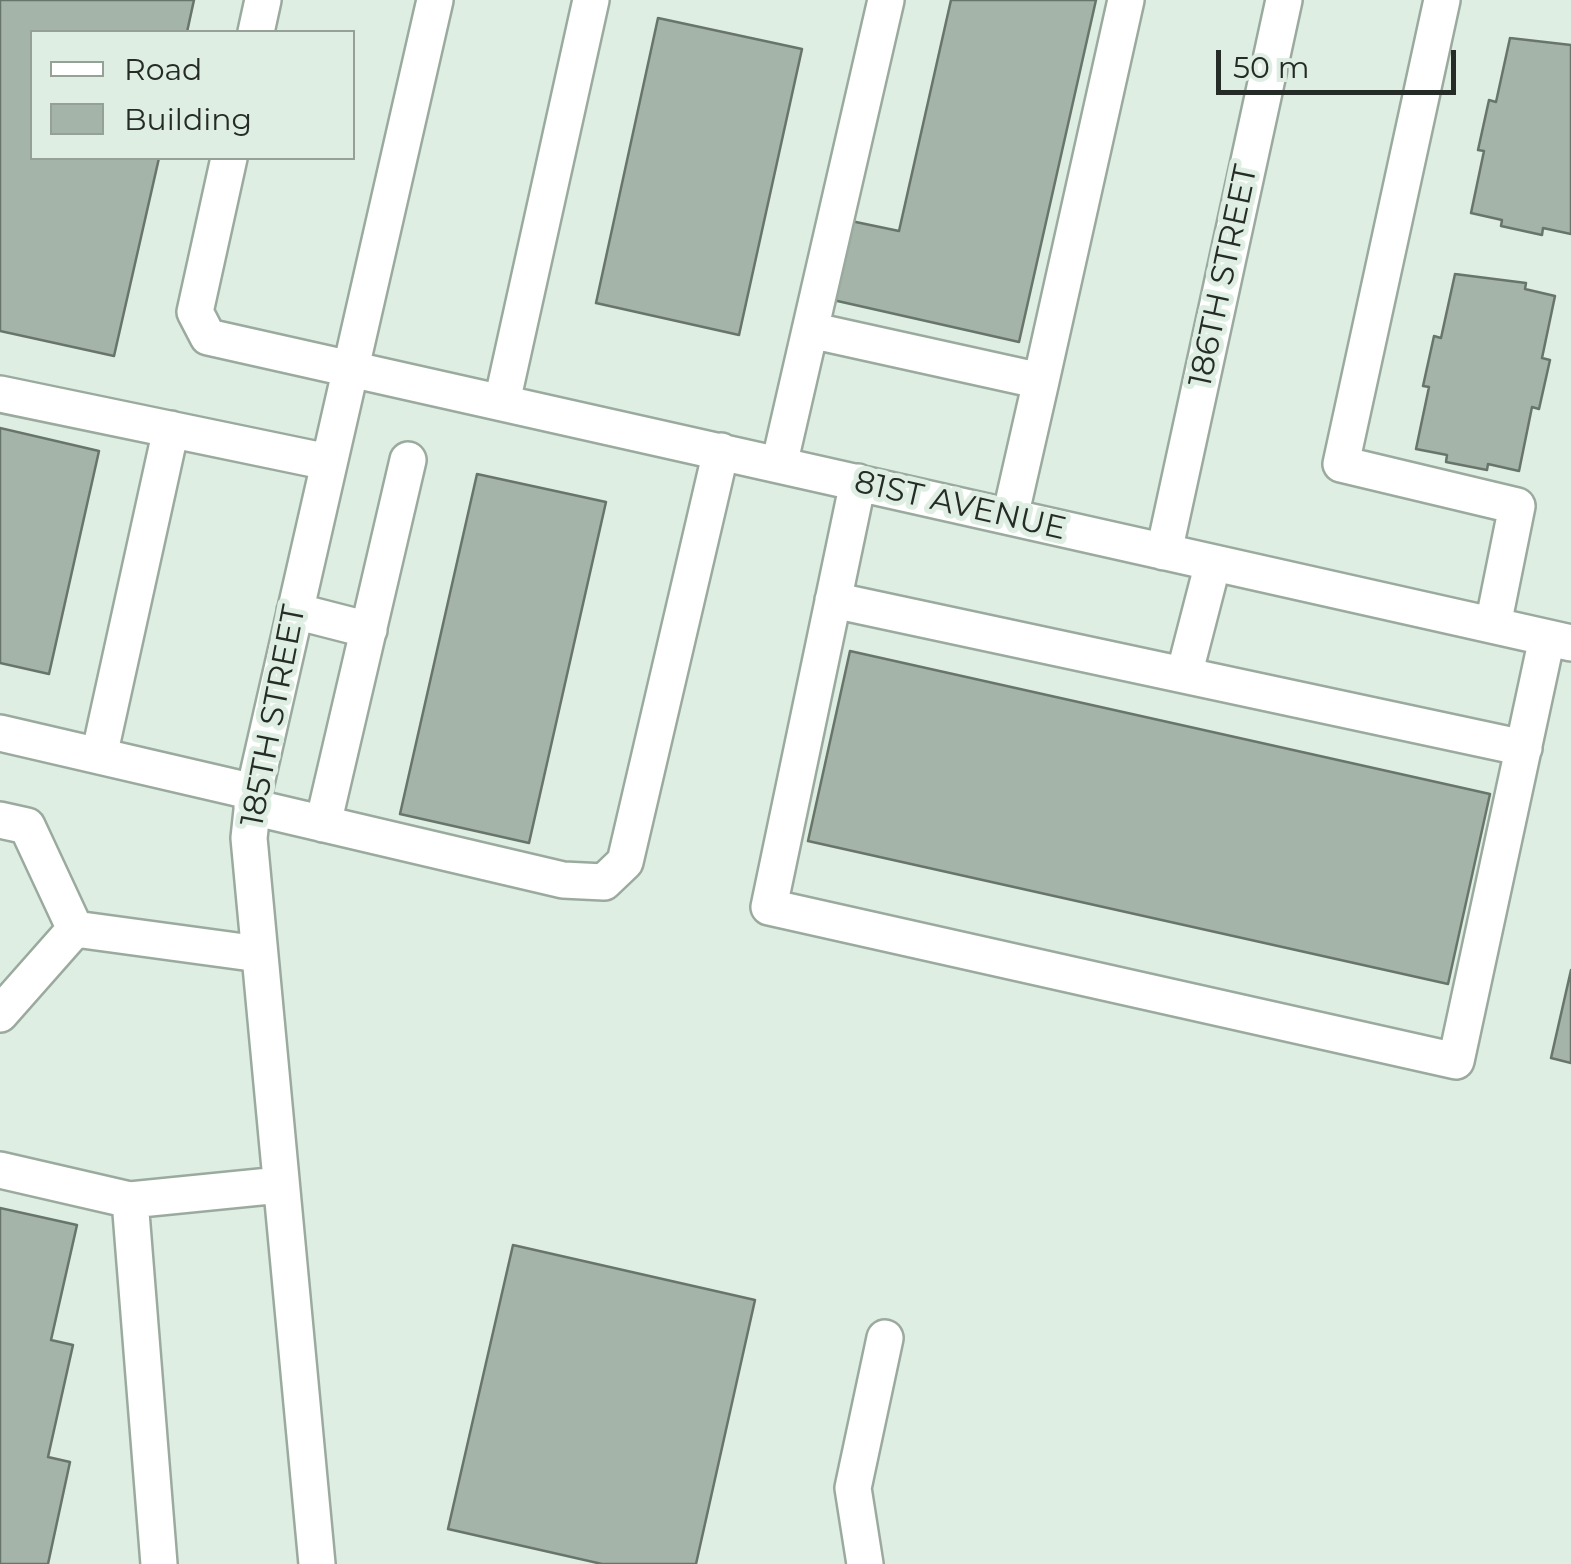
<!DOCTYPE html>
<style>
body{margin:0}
#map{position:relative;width:1571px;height:1564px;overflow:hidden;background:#dfeee2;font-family:Montserrat,sans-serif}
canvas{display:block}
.legend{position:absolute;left:30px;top:30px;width:325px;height:130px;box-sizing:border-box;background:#dfeee2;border:2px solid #95a097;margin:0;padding:12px 18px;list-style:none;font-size:30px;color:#252b26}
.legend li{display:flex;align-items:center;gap:20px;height:50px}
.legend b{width:50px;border:2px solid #95a097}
.scale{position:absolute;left:1216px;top:50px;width:240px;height:45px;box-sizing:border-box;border:5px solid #252b26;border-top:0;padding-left:12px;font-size:30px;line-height:35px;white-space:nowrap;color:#252b26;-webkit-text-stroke:8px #dfeee2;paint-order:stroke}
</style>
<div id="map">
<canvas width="1571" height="1564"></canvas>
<ul class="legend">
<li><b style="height:12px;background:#fff"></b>Road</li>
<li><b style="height:28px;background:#a5b4a8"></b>Building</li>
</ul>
<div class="scale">50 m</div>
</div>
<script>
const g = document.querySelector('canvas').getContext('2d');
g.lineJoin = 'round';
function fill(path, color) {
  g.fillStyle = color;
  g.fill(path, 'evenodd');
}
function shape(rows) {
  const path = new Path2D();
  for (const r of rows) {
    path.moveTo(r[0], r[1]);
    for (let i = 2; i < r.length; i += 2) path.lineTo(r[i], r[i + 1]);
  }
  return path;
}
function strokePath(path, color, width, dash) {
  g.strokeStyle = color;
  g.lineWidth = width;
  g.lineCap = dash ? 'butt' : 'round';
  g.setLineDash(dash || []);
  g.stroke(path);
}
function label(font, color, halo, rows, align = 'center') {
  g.font = font + ' Montserrat,sans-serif';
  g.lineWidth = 10;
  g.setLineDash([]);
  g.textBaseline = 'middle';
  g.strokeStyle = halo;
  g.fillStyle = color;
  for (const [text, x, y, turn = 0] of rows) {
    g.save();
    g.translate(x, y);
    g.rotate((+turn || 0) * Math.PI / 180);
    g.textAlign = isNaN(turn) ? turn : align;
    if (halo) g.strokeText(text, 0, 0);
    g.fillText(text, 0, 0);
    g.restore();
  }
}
const building = shape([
 [0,0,194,0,187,32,32,32,32,158,159,158,114,356,0,331,0,0],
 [951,0,1096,0,1019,342,833,300,851,221,899,231,951,0],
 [658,18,802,49,739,335,596,303,658,18],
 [1510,38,1571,45,1571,234,1543,228,1542,235,1501,226,1502,220,1471,213,1484,151,1478,150,1489,100,1496,102,1510,38],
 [1455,274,1526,283,1525,289,1555,296,1542,358,1550,360,1539,409,1532,407,1519,471,1488,464,1487,470,1446,462,1447,455,1416,449,1429,387,1423,386,1434,336,1441,338,1455,274],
 [0,428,99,451,49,674,0,663,0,428],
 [477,474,606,502,529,843,400,814,477,474],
 [850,651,1490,794,1448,984,808,841,850,651],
 [1571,970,1571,1063,1551,1058,1571,970],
 [0,1208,77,1225,51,1340,73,1345,48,1457,70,1462,48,1564,0,1564,0,1208],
 [513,1245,755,1300,696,1564,602,1564,448,1529,513,1245]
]);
const minor = shape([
 [1442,0,1341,464,1517,506,1493,625],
 [256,32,263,0],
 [229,158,195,312,208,337,1571,643],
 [810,330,1041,381,1010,517],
 [1041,381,1126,0],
 [0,394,328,462],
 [502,402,591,0],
 [779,465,886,0],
 [858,482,769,907,1456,1061,1547,638],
 [1164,552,1284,0],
 [833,600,1524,748],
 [295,611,369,630],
 [1184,675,1213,563],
 [0,733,254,792],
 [99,756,171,429],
 [252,807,563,880,604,882,625,862,721,451],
 [0,820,27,826,75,929,259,954],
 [323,824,408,460],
 [0,1014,75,929],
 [0,1170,130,1200,280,1185],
 [130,1200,159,1564],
 [317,1564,249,838,254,792,435,0],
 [865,1564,853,1488,885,1338]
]);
const streetNames = [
 ["186TH STREET",1224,276,-78],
 ["81ST AVENUE",960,506,13],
 ["185TH STREET",274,716,-79]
];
fill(building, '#a5b4a8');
strokePath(building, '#68756a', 2.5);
strokePath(minor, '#9baa9e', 40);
strokePath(minor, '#fff', 35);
label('32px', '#252b26', '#dfeee2', streetNames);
</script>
